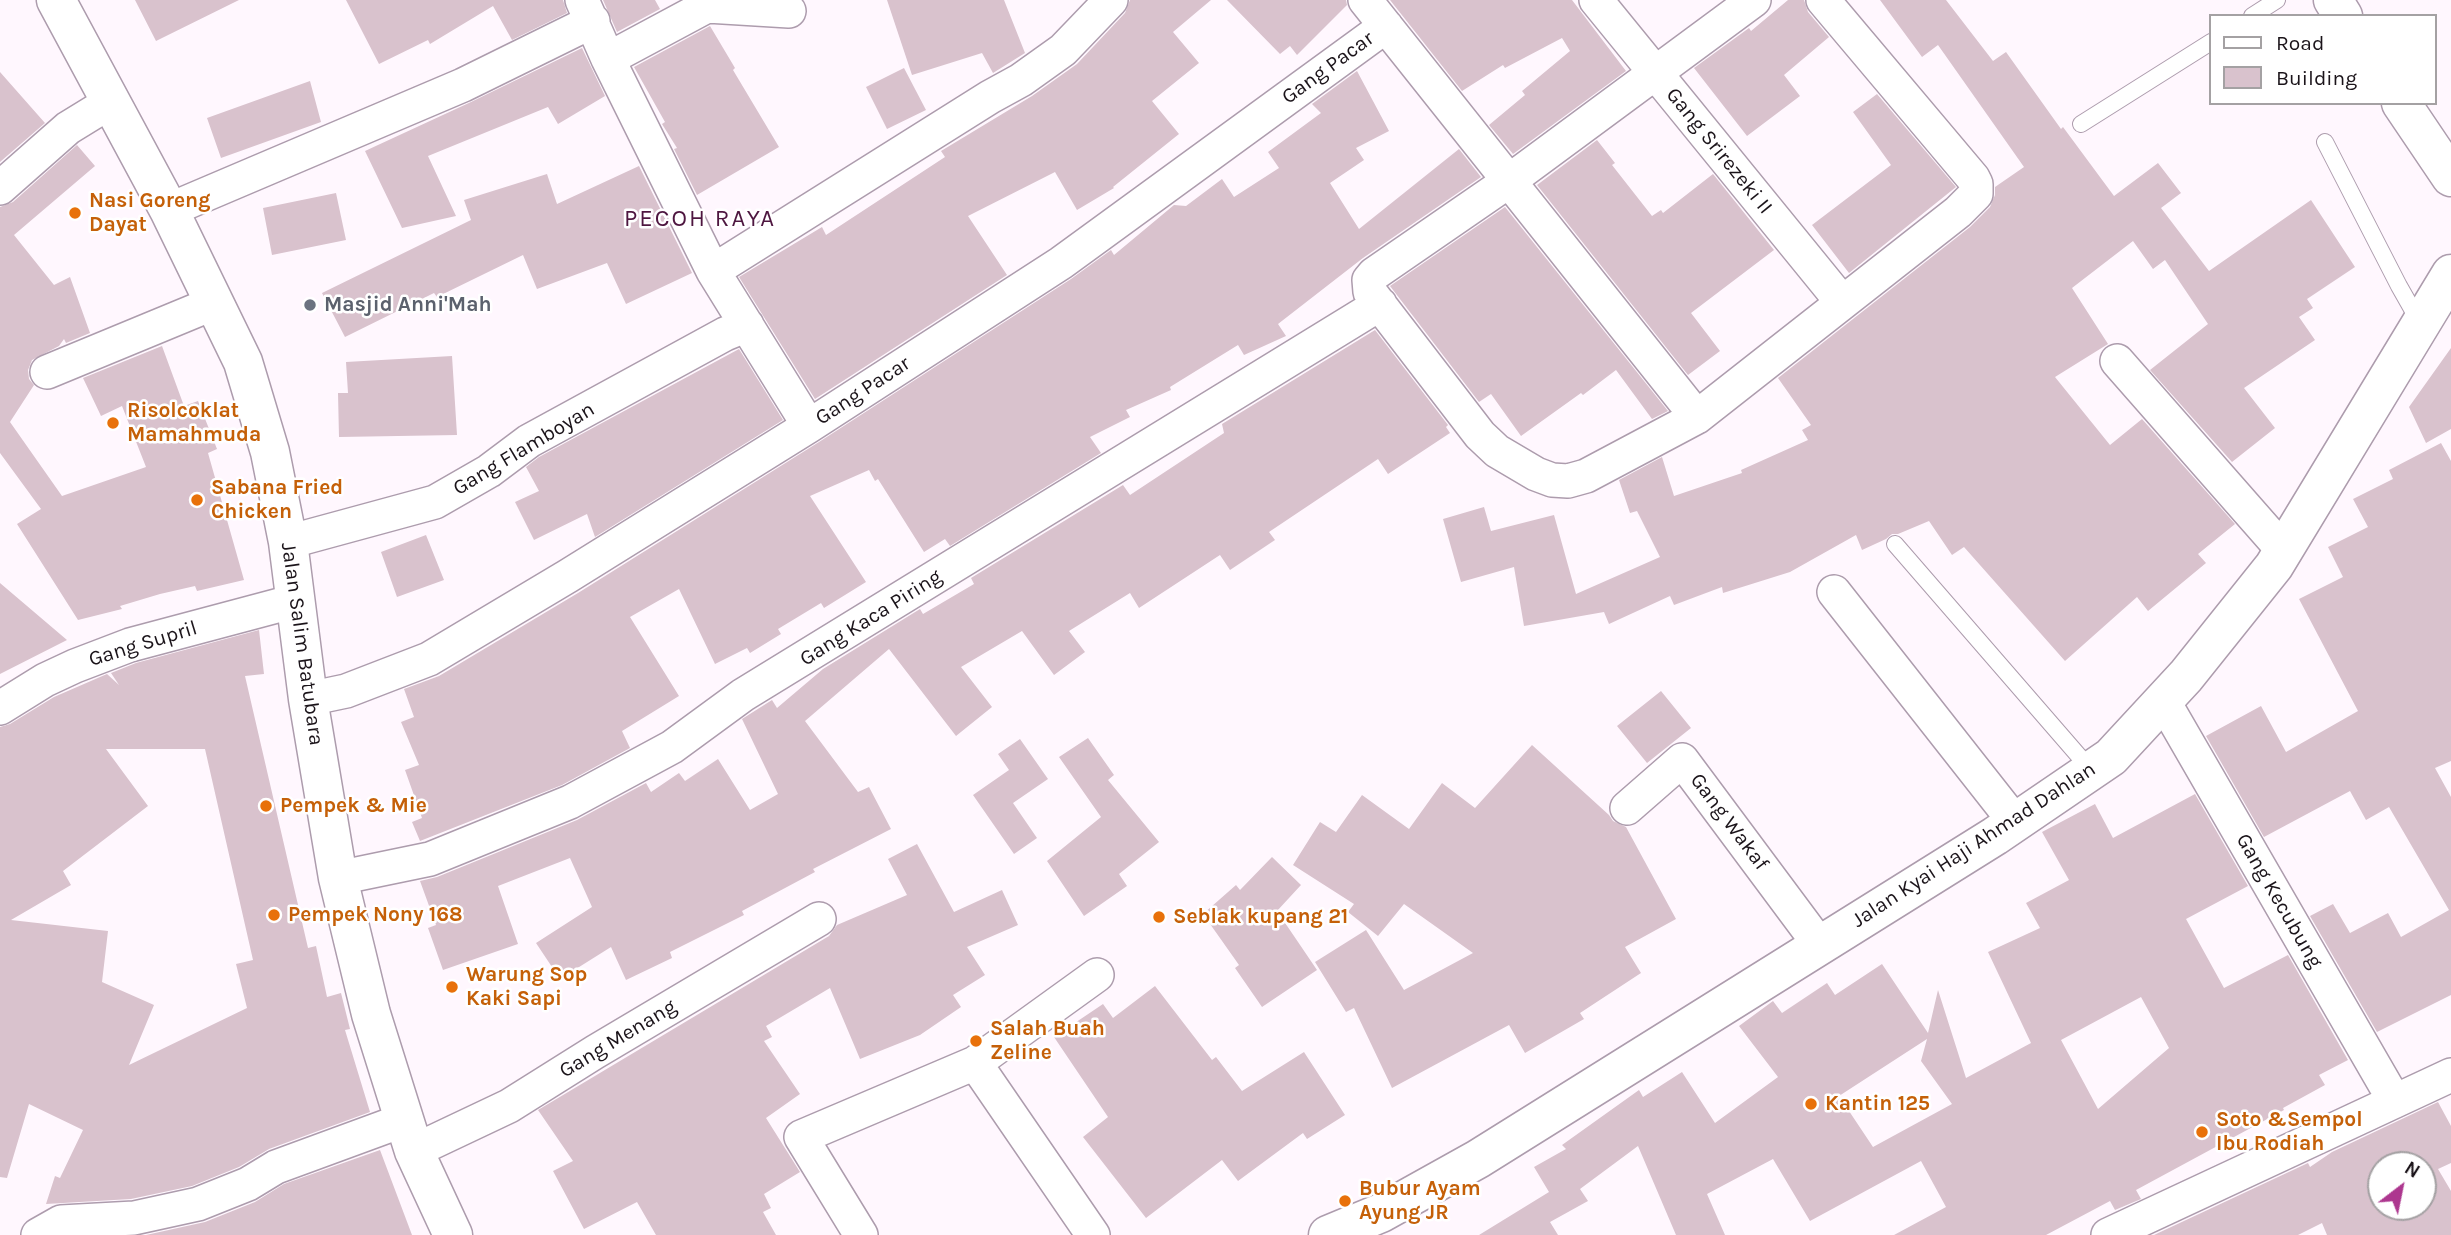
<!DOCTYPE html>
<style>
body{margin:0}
#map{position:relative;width:2451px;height:1235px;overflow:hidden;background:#fff7fe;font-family:Karla,sans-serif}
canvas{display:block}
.legend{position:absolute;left:2209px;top:14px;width:228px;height:91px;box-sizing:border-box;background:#fff;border:2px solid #a4a1a3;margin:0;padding:9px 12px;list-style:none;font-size:21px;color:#1b141a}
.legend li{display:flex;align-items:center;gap:14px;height:35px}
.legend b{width:35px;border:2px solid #a4a1a3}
.north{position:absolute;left:2367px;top:1151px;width:70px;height:70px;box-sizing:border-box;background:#fff;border:2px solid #a4a1a3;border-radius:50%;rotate:32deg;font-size:19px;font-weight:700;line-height:28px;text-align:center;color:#1b141a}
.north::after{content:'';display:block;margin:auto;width:24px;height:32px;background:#ad378f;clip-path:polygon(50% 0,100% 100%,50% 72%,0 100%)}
</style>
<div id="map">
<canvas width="2451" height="1235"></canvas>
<ul class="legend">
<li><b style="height:9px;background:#fff"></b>Road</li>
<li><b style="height:19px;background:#d9c2cd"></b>Building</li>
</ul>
<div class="north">N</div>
</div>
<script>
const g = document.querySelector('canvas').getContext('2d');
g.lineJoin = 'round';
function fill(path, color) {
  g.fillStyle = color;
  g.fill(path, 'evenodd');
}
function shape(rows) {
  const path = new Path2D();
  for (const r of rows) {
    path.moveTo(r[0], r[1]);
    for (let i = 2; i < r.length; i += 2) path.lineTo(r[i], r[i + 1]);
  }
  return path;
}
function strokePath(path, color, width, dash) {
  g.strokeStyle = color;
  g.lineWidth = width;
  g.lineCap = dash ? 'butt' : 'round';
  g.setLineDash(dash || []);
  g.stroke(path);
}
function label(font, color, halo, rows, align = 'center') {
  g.font = font + ' Karla,sans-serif';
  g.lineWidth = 5;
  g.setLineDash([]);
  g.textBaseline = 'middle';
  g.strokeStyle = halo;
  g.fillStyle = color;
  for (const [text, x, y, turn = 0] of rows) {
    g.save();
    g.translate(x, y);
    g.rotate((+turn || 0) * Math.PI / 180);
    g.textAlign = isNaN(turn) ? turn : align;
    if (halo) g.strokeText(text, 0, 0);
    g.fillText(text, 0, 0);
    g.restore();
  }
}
const building = shape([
 [135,0,239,0,156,41],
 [346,0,563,0,567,13,512,40,493,6,430,44,428,40,379,64],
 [603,0,655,0,660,9,617,32],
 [887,0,1004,0,1025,53,993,73,982,53,912,75],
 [1130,0,1211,0,1173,32,1199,63,1152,101,1179,134,1113,187,1114,188,1077,210,1055,172,968,216,1007,275,815,399,739,277,822,227,826,235,945,157,941,151,1032,96,1077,64,1125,13],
 [1227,0,1346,0,1347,5,1297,55,1290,46,1280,54],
 [1390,0,1572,0,1626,71,1513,154,1489,125,1525,95,1522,91,1570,51,1562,38,1505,68,1503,65,1462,91],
 [1788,0,1804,0,1808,12,1829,37,1784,75,1800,96,1747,136,1694,68,1749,28,1751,31],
 [1880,0,1946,0,1993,61,2006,52,2061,129,2063,127,2114,196,2158,163,2181,193,2161,208,2209,271,2311,200,2355,267,2307,299,2313,308,2299,317,2315,340,2244,388,2275,428,2232,462,2150,370,2208,324,2165,260,2153,269,2133,241,2072,288,2108,344,2055,377,2110,445,2142,419,2235,524,2198,554,2206,563,2148,611,2137,597,2065,661,1964,547,1952,555,1929,521,1898,534,1892,534,1886,539,1862,550,1856,535,1790,572,1723,593,1722,587,1674,605,1670,596,1609,624,1604,612,1524,626,1514,567,1461,582,1443,519,1484,507,1491,531,1554,515,1576,594,1660,557,1637,511,1630,513,1619,480,1662,457,1674,496,1742,473,1741,470,1808,440,1802,430,1811,425,1778,378,1970,227,1990,207,1995,195,1995,187,2024,167,1938,45,1922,57],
 [710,26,735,68,733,70,779,147,697,195,674,149,677,148,662,124,665,122,634,67],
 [582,48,605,96,558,124,548,107,428,156,456,216,402,228,365,151,471,102],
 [904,68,926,110,887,129,866,87],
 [1357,71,1389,131,1356,148,1364,160,1330,183,1359,229,1459,149,1481,177,1363,258,1278,324,1286,336,1244,355,1238,345,1170,387,1171,390,1126,410,1130,417,1090,437,1101,453,950,546,945,539,924,552,878,479,875,481,869,470,810,496,866,582,824,608,821,603,778,629,781,634,750,653,747,648,715,664,679,589,630,617,679,696,622,731,630,748,562,785,420,841,412,822,422,818,405,770,419,765,401,722,414,717,404,689,439,676,578,593,819,442,1071,279,1111,250,1114,255,1174,205,1186,206,1222,179,1234,197,1279,168,1268,152,1321,113,1312,104],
 [0,72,45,123,0,162],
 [310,81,321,122,221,158,207,118],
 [1877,94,1956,187,1849,273,1812,225,1891,165,1853,112],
 [1597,140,1615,163,1612,165,1652,216,1661,210,1663,213,1713,174,1774,250,1691,313,1720,351,1688,375,1537,185],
 [77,145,95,166,14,235,54,285,70,277,90,333,66,343,64,339,59,346,32,360,28,370,29,379,34,385,10,422,62,496,146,467,122,406,101,416,83,378,162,346,184,406,198,401,217,449,208,453,244,580,197,591,195,586,160,594,120,606,122,609,78,620,17,524,41,509,0,453,0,207,13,202],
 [639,166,692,273,626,304,607,263,537,289,523,255,437,297,434,293,345,337,322,293,471,220,464,200,547,174,557,204],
 [336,193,346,240,272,255,263,208],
 [1505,207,1668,411,1652,419,1616,370,1583,395,1581,393,1521,436,1491,394,1479,402,1390,286],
 [1375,330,1448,425,1446,427,1450,433,1388,474,1378,459,1269,532,1275,540,1230,570,1220,555,1139,608,1130,593,1069,631,1085,652,1054,675,1022,631,961,667,992,707,956,736,889,649,805,721,858,792,869,787,891,829,813,869,815,872,742,911,744,915,670,952,672,958,626,980,611,947,560,979,536,943,592,907,570,858,498,886,518,944,443,970,428,928,436,925,420,881,437,877,577,820,646,783,651,792,679,773,685,781,718,759,750,810,778,794,742,719,772,700,777,708,823,669,920,609,923,614,974,584,971,578,1123,485,1130,495,1224,433,1222,424],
 [2451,348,2451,429,2426,443,2409,407],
 [739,349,783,420,595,537,587,514,534,540,515,502,539,491,526,467,539,457],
 [452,356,457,435,339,437,338,393,348,393,346,362],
 [2441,443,2451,461,2451,761,2435,768,2451,797,2451,995,2377,1032,2310,916,2333,904,2350,933,2388,913,2401,937,2449,910,2389,807,2366,820,2350,791,2264,837,2206,736,2261,706,2286,752,2358,711,2299,599,2343,577,2328,547,2368,527,2353,499,2393,479,2389,470],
 [426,535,444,580,397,597,381,552],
 [0,583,67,640,0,674],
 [259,630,264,674,245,676,308,948,316,946,327,997,341,993,350,1029,345,1030,370,1112,269,1149,239,1167,192,1186,131,1199,46,1204,55,1176,60,1178,83,1130,29,1104,7,1178,0,1177,0,727,10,724,54,697,107,674,119,685,111,673,136,663],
 [106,749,205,749,253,960,236,964,247,1008,129,1065,154,1005,102,982,108,931,11,920,71,885,63,871,148,806],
 [1661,691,1691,728,1647,763,1617,726],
 [1088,738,1114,775,1108,780,1159,842,1119,874,1127,886,1084,916,1047,861,1101,817,1059,757],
 [1020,739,1048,779,1013,803,1037,838,1014,854,973,795,1009,770,998,754],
 [1532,745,1609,815,1613,821,1626,827,1676,919,1625,947,1641,973,1580,1013,1584,1019,1525,1053,1509,1025,1392,1088,1354,1008,1346,1012,1315,962,1366,930,1404,990,1473,953,1404,904,1378,936,1348,912,1354,904,1293,865,1320,822,1336,832,1362,795,1409,829,1442,783,1475,808],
 [2195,794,2248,886,2186,919,2224,988,2288,955,2348,1060,2319,1075,2325,1085,2283,1108,2284,1110,2136,1190,2141,1199,2115,1210,2110,1201,2046,1235,1894,1235,1946,1207,1921,1161,1810,1221,1773,1159,1707,1194,1725,1235,1676,1235,1638,1146,1580,1189,1588,1201,1550,1222,1558,1235,1479,1235,1549,1192,1534,1167,1566,1149,1562,1145,1639,1090,1643,1097,1682,1072,1715,1123,1778,1077,1739,1026,1773,1001,1782,1013,1827,983,1835,995,1882,964,1928,1033,1938,990,1966,1078,2031,1043,1988,952,2040,928,2026,903,2069,880,2042,832,2095,804,2113,838],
 [2141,997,2169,1048,2098,1109,2061,1040],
 [1927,1039,1921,1061,1952,1104,1873,1147,1839,1096],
 [917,844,954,912,1002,890,1018,925,967,947,985,975,953,995,961,1007,920,1035,860,1059,830,988,766,1026,772,1037,764,1041,800,1094,766,1118,800,1172,764,1194,771,1208,763,1212,776,1235,656,1235,637,1202,584,1229,553,1171,573,1161,538,1110,829,936,837,925,907,895,888,859],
 [1272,857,1301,885,1277,911,1317,970,1262,1007,1235,968,1239,965,1203,914,1236,885,1240,890],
 [1155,986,1212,1060,1216,1057,1242,1091,1304,1052,1345,1115,1307,1139,1303,1133,1238,1181,1222,1160,1146,1218,1083,1137,1108,1117,1054,1037,1103,1004,1113,1018],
 [2438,1102,2451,1126,2451,1163,2438,1169,2451,1191,2451,1235,2327,1235,2322,1223,2298,1235,2154,1235,2308,1163,2310,1167,2332,1152],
 [2381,1165,2423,1165,2423,1207,2381,1207],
 [380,1150,412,1235,146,1235,205,1222,255,1202,284,1184]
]);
const service = shape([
 [2252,16,2277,0],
 [2081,124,2211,42],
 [2325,142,2399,286,2420,323],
 [1895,544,2091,770]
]);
const minor = shape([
 [582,0,608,59,713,271],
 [1365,0,1697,417],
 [1596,0,1842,302],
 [1754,0,1509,181,1374,274,1369,280,1370,292,1480,435,1497,451,1536,474,1552,480,1568,481,1586,476,1697,417,1958,212,1976,194,1976,184,1973,178,1823,0],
 [608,59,707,6,789,11],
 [0,188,68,128,112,101],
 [169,210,463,85,593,21],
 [2117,361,2283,550],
 [47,372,214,303],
 [809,426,713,271,990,97,1021,80,1063,50,1111,0],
 [288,542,435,502,489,471,529,441,725,334,747,325],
 [1834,592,2015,822],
 [308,699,346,691,429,659,568,576,809,426,1061,263,1386,26],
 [2164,702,2394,1100],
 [0,708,45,680,75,666,130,645,295,601],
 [1627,808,1682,760,1819,944],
 [338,878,430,859,570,802,672,747,743,695,1380,304],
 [975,1063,1093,1235],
 [414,1151,509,1106,595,1052,819,919],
 [38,1235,61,1222,134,1218,198,1204,248,1184,276,1167,404,1120],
 [861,1235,801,1137,975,1063,1097,975],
 [2108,1235,2451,1075]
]);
const tertiary = shape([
 [56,0,169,210,243,362,270,452,288,542,308,699,338,878,371,1014,414,1151,453,1235],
 [2333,0,2343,16],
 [2401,103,2451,177]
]);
const secondary = shape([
 [1328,1235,1381,1213,1478,1159,1995,836,2111,757,2186,676,2274,566,2451,274]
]);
const markers = [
 [75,213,7,"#e8710a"],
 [310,305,7,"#6b7280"],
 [113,423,7,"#e8710a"],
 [197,500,7,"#e8710a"],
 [266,806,7,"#e8710a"],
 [274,915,7,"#e8710a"],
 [1159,917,7,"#e8710a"],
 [452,987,7,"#e8710a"],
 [976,1041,7,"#e8710a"],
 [1811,1104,7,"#e8710a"],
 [2202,1132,7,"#e8710a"],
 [1345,1201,7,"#e8710a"]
];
const streetNames = [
 ["Gang Pacar",1328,68,-36],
 ["Gang Srirezeki II",1719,151,51],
 ["Gang Pacar",863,391,-33],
 ["Gang Flamboyan",524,449,-31],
 ["Gang Kaca Piring",871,618,-32],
 ["Gang Supril",143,644,-17],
 ["Jalan Salim Batubara",302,644,82],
 ["Gang Wakaf",1729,822,53],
 ["Jalan Kyai Haji Ahmad Dahlan",1974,845,-33],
 ["Gang Kecubung",2279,901,60],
 ["Gang Menang",618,1039,-31]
];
const foodNames = [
 ["Nasi Goreng",89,201],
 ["Dayat",89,225],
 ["Risolcoklat",127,411],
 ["Mamahmuda",127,435],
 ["Sabana Fried",211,488],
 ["Chicken",211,512],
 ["Pempek & Mie",280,806],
 ["Pempek Nony 168",288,915],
 ["Seblak kupang 21",1173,917],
 ["Warung Sop",466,975],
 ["Kaki Sapi",466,999],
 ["Salah Buah",990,1029],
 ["Zeline",990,1053],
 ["Kantin 125",1825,1104],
 ["Soto &Sempol",2216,1120],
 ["Ibu Rodiah",2216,1144],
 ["Bubur Ayam",1359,1189],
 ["Ayung JR",1359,1213]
];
const worshipNames = [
 ["Masjid Anni'Mah",324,305]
];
const quarterNames = [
 ["PECOH RAYA",700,219]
];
fill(building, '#d9c2cd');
strokePath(service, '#ad9cad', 18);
strokePath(minor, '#ad9cad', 36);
strokePath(tertiary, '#ad9cad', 41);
strokePath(secondary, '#ad9cad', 41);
strokePath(service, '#fff', 16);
strokePath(minor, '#fff', 33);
strokePath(tertiary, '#fff', 38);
strokePath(secondary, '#fff', 38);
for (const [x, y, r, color] of markers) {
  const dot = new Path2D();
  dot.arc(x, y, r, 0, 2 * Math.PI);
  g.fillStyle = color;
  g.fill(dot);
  strokePath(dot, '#fff', 2.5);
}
label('21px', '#1b141a', '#fff', streetNames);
label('bold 21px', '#c56008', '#fff', foodNames, 'left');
label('bold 21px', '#5b616d', '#fff', worshipNames, 'left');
g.letterSpacing = '2px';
label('24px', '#4e1640', '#fff', quarterNames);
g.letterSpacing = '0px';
</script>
